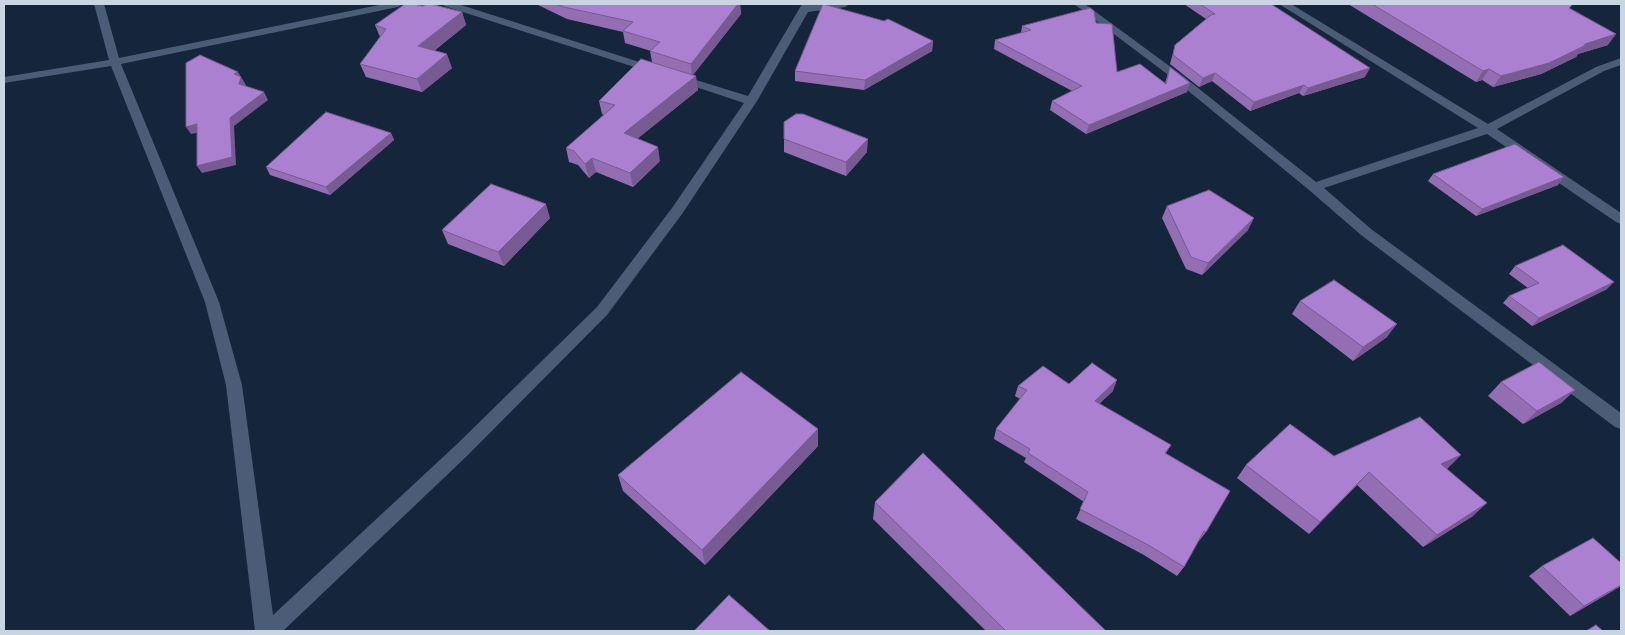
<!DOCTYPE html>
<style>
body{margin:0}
#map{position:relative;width:1625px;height:635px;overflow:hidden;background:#15253c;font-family:Overpass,sans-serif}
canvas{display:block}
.frame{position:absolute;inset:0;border:5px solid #cad5e4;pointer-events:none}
</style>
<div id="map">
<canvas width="1625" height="635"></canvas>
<div class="frame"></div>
</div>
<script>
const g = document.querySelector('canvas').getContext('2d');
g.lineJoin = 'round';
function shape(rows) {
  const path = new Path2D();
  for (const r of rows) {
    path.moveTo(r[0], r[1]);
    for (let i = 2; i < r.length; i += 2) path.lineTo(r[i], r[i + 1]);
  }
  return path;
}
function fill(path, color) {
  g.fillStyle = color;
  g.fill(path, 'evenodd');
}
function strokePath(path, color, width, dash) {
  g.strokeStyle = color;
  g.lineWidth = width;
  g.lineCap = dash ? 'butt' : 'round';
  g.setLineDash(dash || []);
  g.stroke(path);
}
const street = shape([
 [94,4,104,4,119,58,384,4,403,4,398,7,121,64,219,302,242,385,273,615,456,445,597,307,672,208,744,103,675,80,673,78,675,76,683,76,748,96,802,4,850,4,845,7,808,12,757,101,682,214,607,315,468,455,283,631,255,631,226,385,205,302,111,66,4,83,4,77,109,60,94,4],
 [443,4,458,4,658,68,660,70,654,73,650,72,444,6,443,4],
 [1074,4,1085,4,1183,76,1316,182,1478,128,1279,4,1291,4,1488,124,1596,67,1621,58,1621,65,1604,71,1497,129,1621,213,1621,224,1616,222,1487,134,1324,188,1371,229,1621,413,1621,429,1615,427,1361,235,1309,190,1175,80,1074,4]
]);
const wall = shape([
 [536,4,740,4,741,14,693,75,698,90,637,139,660,161,633,187,596,172,589,178,578,165,569,162,566,148,604,115,602,114,599,101,652,62,650,51,651,51,625,43,623,32,567,19],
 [1184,4,1271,4,1365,77,1303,96,1299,93,1250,111,1212,81,1199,87,1170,64,1175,45,1206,19],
 [1348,4,1573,4,1569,9,1608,45,1578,54,1576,57,1541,74,1493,87,1482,80,1476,82],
 [423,6,462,12,466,25,434,51,452,68,422,92,366,77,360,64,380,37,375,25],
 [884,21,933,41,932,51,864,90,795,81,795,71],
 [1096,23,1117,72,1165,83,1170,67,1187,92,1086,134,1050,110,1052,101,1072,91,994,49,995,40,1021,33,1022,26],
 [784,122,867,152,846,176,784,152],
 [391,133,394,140,330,195,270,175,266,167],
 [1433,174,1558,185,1476,216,1428,181],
 [1167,206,1248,230,1202,275,1186,269,1162,218],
 [550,218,504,266,448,244,442,230],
 [1515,266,1607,289,1532,326,1503,303,1509,296,1528,288,1509,274],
 [1300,301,1387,337,1353,361,1292,314],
 [1501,382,1575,390,1561,403,1523,424,1488,396],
 [1069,384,1113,391,1099,404,1171,445,1166,453,1206,532,1199,541,1199,540,1184,567,1177,576,1144,555,1076,519,1084,502,1024,462,1026,458,994,439,996,429,1020,399,1015,396,1018,386],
 [818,446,705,565,623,491,618,475],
 [1334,456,1448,468,1447,469,1473,516,1423,547,1357,485,1309,534,1237,478,1246,465],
 [875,502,1106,631,986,631,873,519],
 [1542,566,1621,586,1570,616,1529,576]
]);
const shadedWall = shape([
 [738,4,740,4,741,14,692,76,691,64],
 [462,12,466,25,423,59,418,46],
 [1616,34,1608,45,1578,54,1576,57,1541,74,1493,87,1501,76,1585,44],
 [933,41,932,51,864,90,865,80],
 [447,54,452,68,422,92,417,79],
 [1370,68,1365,77,1303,96,1308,88],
 [1489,69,1482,80,1476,82,1483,71],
 [238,72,246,85,244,92,234,74],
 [1215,73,1212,81,1199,87,1203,78],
 [696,76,698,90,627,147,624,133],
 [1190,83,1187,92,1086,134,1089,125],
 [1304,85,1299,93,1250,111,1254,102],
 [264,92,268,100,234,126,236,165,202,173,197,166,230,118],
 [197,124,201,132,191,134,186,127],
 [391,133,394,140,330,195,326,187],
 [868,139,867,152,846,176,846,162],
 [658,147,660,161,633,187,630,173],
 [592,158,596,172,589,178,585,164],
 [1564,177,1558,185,1476,216,1482,209],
 [546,204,550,218,504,266,498,252],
 [1254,218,1248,230,1202,275,1208,263],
 [1614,282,1607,289,1532,326,1539,318],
 [1397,324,1387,337,1353,361,1363,347],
 [1117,380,1113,391,1091,411,1095,401],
 [1575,390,1561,403,1523,424,1537,411],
 [818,429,818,446,705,565,702,550],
 [1461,455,1448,468,1429,477,1441,464],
 [1369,472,1357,485,1309,534,1320,522],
 [1487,503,1473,516,1423,547,1437,535],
 [1621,585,1621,586,1570,616,1584,606]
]);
const building = shape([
 [405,4,413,4,423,6,426,4,431,4,462,12,418,46,447,54,417,79,360,64,386,29,375,25,405,4],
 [556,4,738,4,691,64,650,51,660,42,623,31,633,22,564,7,556,4],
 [823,4,884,21,888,19,933,41,865,80,795,71,823,4],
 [1200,4,1271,4,1370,68,1308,88,1304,85,1254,102,1215,73,1203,78,1173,55,1175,45,1211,15,1215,14,1200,4],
 [1372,4,1573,4,1569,8,1616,34,1585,44,1584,46,1549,63,1501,76,1489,69,1483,71,1372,4],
 [1090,8,1094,11,1096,23,1112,24,1117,72,1140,64,1166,84,1170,67,1190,83,1089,125,1052,101,1082,86,995,40,1031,30,1022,26,1090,8],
 [200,55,238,72,234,74,241,77,239,84,264,92,230,118,232,157,197,166,197,124,186,127,186,63,200,55],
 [641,59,696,76,624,133,658,147,630,173,592,158,585,164,574,151,566,148,615,105,599,101,641,59],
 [326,112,391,133,326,187,266,167,326,112],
 [796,114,803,114,868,139,846,162,784,139,784,122,796,114],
 [1515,144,1564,177,1482,209,1433,174,1515,144],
 [491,184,546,204,498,252,442,230,491,184],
 [1209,190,1254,218,1208,263,1191,257,1167,206,1209,190],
 [1563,245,1614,282,1539,318,1509,296,1539,283,1515,266,1563,245],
 [1334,280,1397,324,1363,347,1300,301,1334,280],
 [1539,362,1575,390,1537,411,1501,382,1539,362],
 [1092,363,1117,380,1095,401,1171,445,1165,453,1230,491,1206,532,1204,531,1184,567,1150,546,1080,509,1088,492,1028,453,1030,449,996,429,1027,390,1018,386,1043,366,1069,384,1092,363],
 [741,372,818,429,702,550,618,475,741,372],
 [1420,417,1461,455,1441,464,1487,503,1437,535,1369,472,1320,522,1246,465,1290,424,1334,456,1420,417],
 [923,453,1106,631,1006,631,875,502,923,453],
 [1593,538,1621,563,1621,585,1584,606,1542,566,1593,538],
 [729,595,770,631,694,631,729,595],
 [1596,625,1603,631,1586,631,1596,625]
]);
fill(street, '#4a5c76');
fill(wall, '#936eb3');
fill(shadedWall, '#785a92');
fill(building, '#ab80d0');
strokePath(building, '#785a92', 1);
</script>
